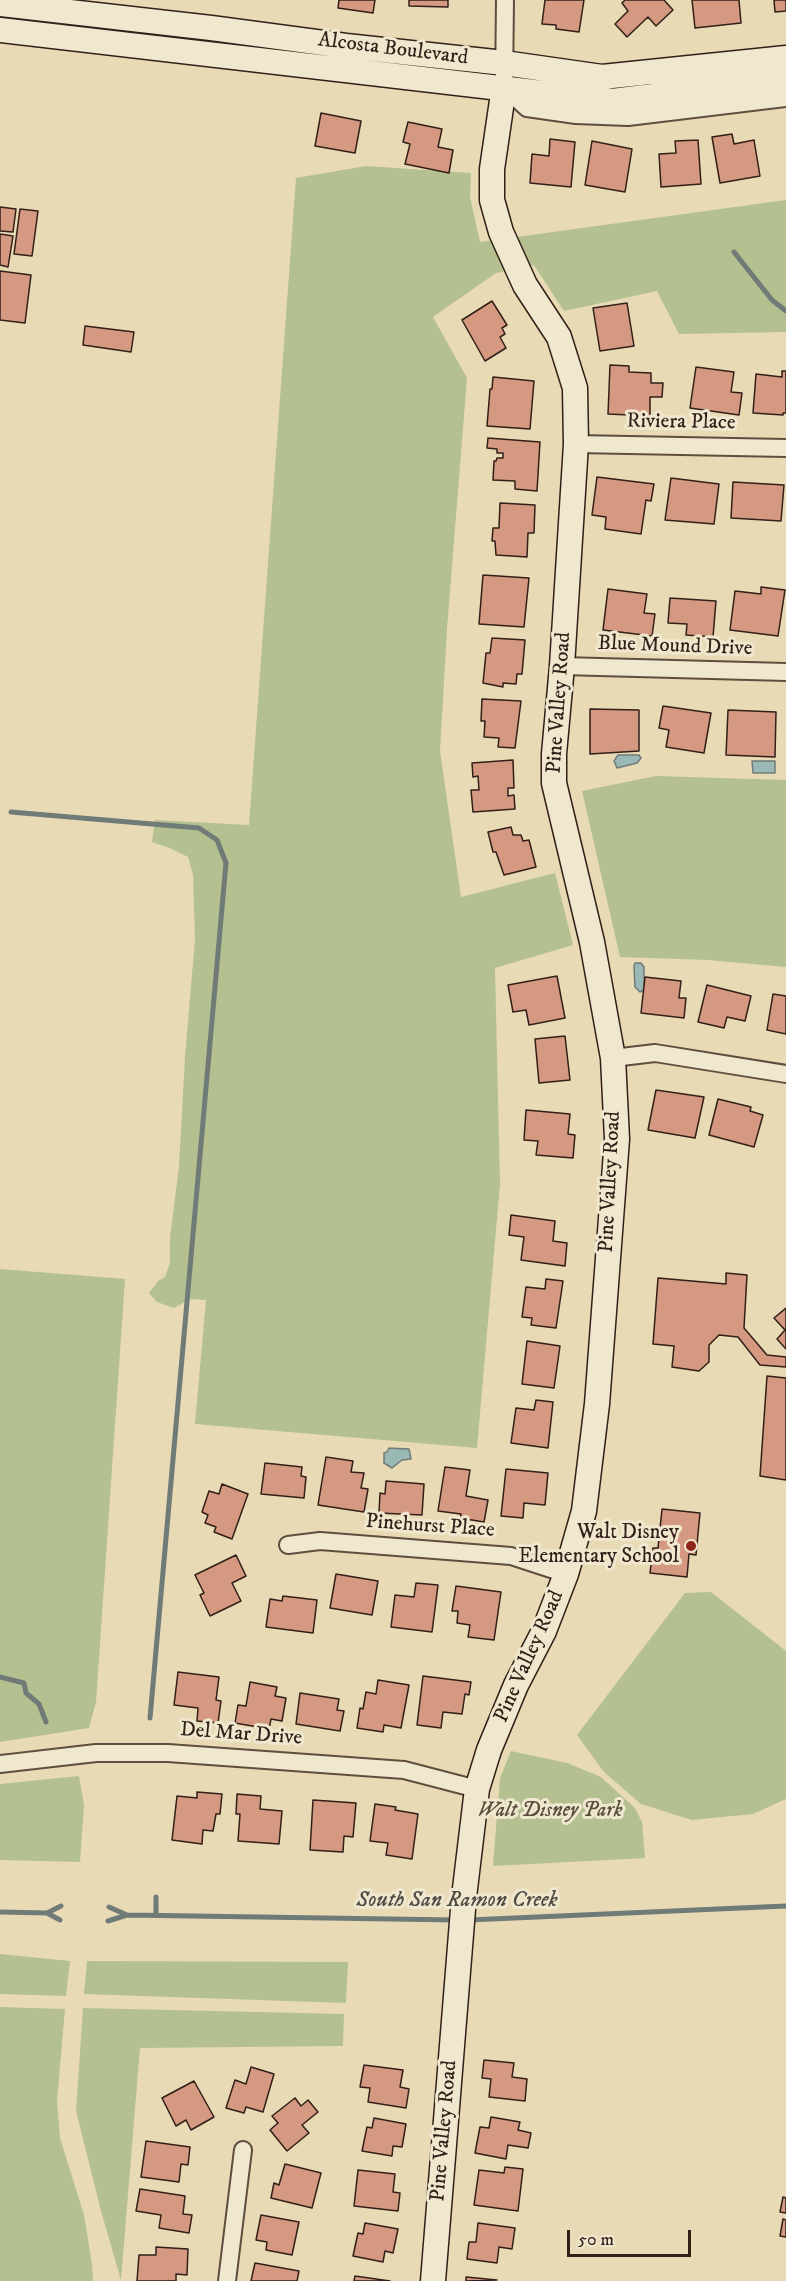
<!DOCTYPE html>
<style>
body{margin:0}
#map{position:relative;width:786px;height:2281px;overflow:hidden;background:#e8dab5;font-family:"IM FELL DW Pica",serif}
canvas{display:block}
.scale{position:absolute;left:567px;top:2230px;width:124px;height:27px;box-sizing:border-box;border:3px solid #311f18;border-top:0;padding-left:8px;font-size:18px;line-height:21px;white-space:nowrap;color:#311f18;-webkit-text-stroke:4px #f0e7cf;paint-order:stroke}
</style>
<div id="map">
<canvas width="786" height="2281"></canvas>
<div class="scale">50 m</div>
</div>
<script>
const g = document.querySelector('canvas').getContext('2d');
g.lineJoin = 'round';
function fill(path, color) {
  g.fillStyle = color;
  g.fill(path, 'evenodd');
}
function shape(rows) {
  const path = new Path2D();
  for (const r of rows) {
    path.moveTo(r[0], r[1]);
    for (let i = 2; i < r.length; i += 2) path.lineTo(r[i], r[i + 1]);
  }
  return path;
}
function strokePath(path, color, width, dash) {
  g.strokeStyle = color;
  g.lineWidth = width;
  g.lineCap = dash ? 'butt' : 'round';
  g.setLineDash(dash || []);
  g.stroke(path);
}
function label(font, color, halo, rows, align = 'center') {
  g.font = font + ' "IM FELL DW Pica",serif';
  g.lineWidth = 6;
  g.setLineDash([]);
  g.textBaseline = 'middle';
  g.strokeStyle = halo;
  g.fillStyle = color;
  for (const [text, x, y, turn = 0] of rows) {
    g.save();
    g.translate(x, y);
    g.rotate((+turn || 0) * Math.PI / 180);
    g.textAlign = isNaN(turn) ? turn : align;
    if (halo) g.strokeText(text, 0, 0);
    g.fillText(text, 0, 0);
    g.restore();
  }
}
const green = shape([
 [366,166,471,173,470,197,480,242,786,200,786,332,679,334,657,291,564,311,534,265,496,273,433,317,467,378,447,629,440,751,461,897,555,873,573,945,495,968,500,1184,477,1448,195,1424,206,1300,190,1299,174,1308,157,1302,149,1293,158,1281,165,1277,170,1263,170,1237,179,1167,185,1057,195,939,193,875,188,857,172,849,152,842,155,820,249,825,296,178],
 [656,776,786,780,786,967,708,960,620,957,582,791],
 [0,1269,125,1279,96,1702,89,1728,0,1742],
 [711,1592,786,1651,786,1799,753,1814,692,1820,641,1804,604,1772,577,1735,685,1593],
 [511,1751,567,1763,601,1777,635,1808,642,1822,645,1858,493,1866,500,1778],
 [79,1776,84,1805,80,1862,0,1860,0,1784],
 [0,1954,70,1961,66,1996,0,1994],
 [87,1961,348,1962,346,2003,84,1994],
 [0,2007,65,2009,57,2101,60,2138,84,2215,92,2264,93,2281,0,2281],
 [83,2008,344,2014,343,2046,140,2048,121,2280,101,2211,76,2111]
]);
const water = shape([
 [618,755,639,755,641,758,637,763,617,768,614,761,618,755],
 [752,761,775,761,775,773,753,773,752,761],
 [635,963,641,963,644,967,644,990,640,992,635,987,634,966,635,963],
 [389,1448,409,1449,411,1459,402,1460,392,1468,384,1463,384,1453,387,1452,389,1448]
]);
const stream = shape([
 [734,252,772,300,786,311],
 [11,812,199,828,217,840,226,863,150,1718],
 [0,1677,24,1683,26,1693,39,1704,46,1722],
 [109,1907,127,1915,457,1920],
 [0,1912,47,1913,61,1906],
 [47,1913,60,1920],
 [156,1915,156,1897],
 [469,1920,786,1906],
 [108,1921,127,1915]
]);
const building = shape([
 [339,0,375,0,373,13,338,8,339,0],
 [409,0,448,0,448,7,409,6,409,0],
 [545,0,584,0,579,32,556,29,556,25,542,24,545,0],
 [625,0,664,0,673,10,656,26,648,17,627,37,615,24,628,11,622,3,625,0],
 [692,0,739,0,741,23,695,28,692,0],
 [774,0,786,0,786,11,775,12,774,0],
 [321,113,361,121,355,153,315,146,321,113],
 [408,122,442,129,438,147,453,150,449,173,405,164,410,144,403,142,408,122],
 [732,134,734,144,754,140,760,176,720,183,712,137,732,134],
 [550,139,575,142,571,187,530,183,532,154,549,156,550,139],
 [698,140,701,184,661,187,659,154,676,153,675,141,698,140],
 [592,141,632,149,625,192,585,185,592,141],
 [0,207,16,209,13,232,0,231,0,207],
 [20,209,38,211,32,256,14,254,20,209],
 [0,234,13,236,8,267,0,265,0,234],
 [0,271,31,275,25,323,0,320,0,271],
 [492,301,507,325,502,328,505,334,500,337,506,348,485,361,462,320,492,301],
 [627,303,634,346,600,351,593,308,627,303],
 [85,326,134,332,131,352,83,345,85,326],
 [610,365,629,366,629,372,651,373,651,383,663,383,662,397,650,397,650,416,608,414,610,365],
 [696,367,734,372,731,392,742,393,739,415,690,408,696,367],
 [782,371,786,371,786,413,783,413,783,415,753,413,756,374,782,377,782,371],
 [493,377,534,381,530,429,487,426,490,389,492,389,493,377],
 [488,438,540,442,537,491,515,489,515,481,493,480,494,461,496,461,497,458,503,458,503,453,497,453,497,449,487,448,488,438],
 [597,477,654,484,651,501,646,500,641,534,605,529,606,517,592,515,597,477],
 [671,478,719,484,714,524,665,520,671,478],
 [733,482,784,485,781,521,731,518,733,482],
 [500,503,535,505,534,533,528,533,527,557,496,555,495,541,492,541,493,528,499,528,500,503],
 [483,575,529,578,524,627,479,624,483,575],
 [761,587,785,590,778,636,730,630,735,591,761,594,761,587],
 [608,589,647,594,644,613,655,614,652,636,603,630,608,589],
 [670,598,716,601,713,637,686,635,687,624,668,623,670,598],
 [492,638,525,640,522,674,517,674,516,684,503,683,503,687,483,683,486,653,490,653,492,638],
 [482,699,521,701,515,748,498,747,499,738,484,737,485,721,481,721,482,699],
 [663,706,711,713,704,753,666,747,669,730,659,728,663,706],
 [590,709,639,710,639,751,590,754,590,709],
 [728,710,776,712,775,757,726,755,728,710],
 [513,760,514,788,508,788,508,796,514,795,515,809,473,812,471,790,479,790,478,776,473,777,472,763,513,760],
 [511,827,513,835,521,835,523,841,529,840,536,867,504,875,496,852,493,852,488,832,511,827],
 [557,976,565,1018,529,1025,526,1010,513,1012,508,985,557,976],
 [645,977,681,981,679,998,686,998,684,1018,641,1013,645,977],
 [707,985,751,996,745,1021,727,1017,724,1028,698,1022,707,985],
 [773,994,786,996,786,1034,767,1030,773,994],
 [565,1036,570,1080,539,1083,535,1039,565,1036],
 [656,1090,704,1097,695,1138,648,1130,656,1090],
 [718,1099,751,1107,750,1111,763,1115,754,1147,709,1135,718,1099],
 [526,1110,570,1114,568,1134,575,1135,573,1158,536,1155,538,1141,524,1140,526,1110],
 [511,1215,555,1221,553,1241,567,1243,565,1266,521,1260,524,1237,509,1235,511,1215],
 [726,1273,747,1275,744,1328,767,1355,786,1357,786,1367,760,1365,738,1337,719,1335,709,1345,709,1362,699,1371,672,1367,674,1346,653,1344,658,1278,726,1284,726,1273],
 [546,1279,563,1281,556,1328,531,1325,532,1318,522,1317,526,1287,545,1289,546,1279],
 [786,1308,786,1349,777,1339,785,1330,774,1318,786,1308],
 [527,1341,560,1346,554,1388,522,1384,527,1341],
 [767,1376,786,1378,786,1480,760,1476,767,1376],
 [536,1400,553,1402,548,1448,511,1443,516,1408,534,1410,536,1400],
 [326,1457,353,1461,351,1472,364,1473,361,1488,368,1489,364,1512,318,1505,326,1457],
 [265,1463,302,1467,301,1476,306,1477,304,1498,261,1494,265,1463],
 [445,1467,470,1470,466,1496,488,1500,484,1522,460,1518,461,1514,438,1511,445,1467],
 [506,1469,548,1473,545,1505,524,1503,523,1518,501,1516,506,1469],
 [386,1481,424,1484,422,1515,379,1513,380,1493,385,1494,386,1481],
 [222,1484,248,1494,232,1539,214,1532,216,1527,205,1523,208,1515,202,1512,209,1491,219,1494,222,1484],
 [662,1509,700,1513,696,1555,689,1554,687,1577,650,1573,653,1548,658,1548,662,1509],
 [236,1555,246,1576,232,1583,241,1601,210,1616,200,1595,204,1593,195,1575,236,1555],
 [336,1574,378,1581,372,1615,330,1608,336,1574],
 [416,1583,438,1585,432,1632,391,1627,395,1595,414,1597,416,1583],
 [456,1586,501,1592,494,1640,468,1637,470,1625,457,1623,458,1611,452,1611,456,1586],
 [283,1596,317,1600,313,1633,266,1627,270,1599,282,1601,283,1596],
 [178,1672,219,1677,216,1700,221,1701,218,1723,197,1721,198,1708,174,1705,178,1672],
 [423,1676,471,1682,469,1695,465,1694,462,1714,443,1712,441,1728,417,1725,423,1676],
 [378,1680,409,1685,401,1728,384,1725,383,1732,357,1728,360,1708,363,1709,366,1692,376,1694,378,1680],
 [250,1682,277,1687,275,1696,286,1698,282,1721,271,1719,269,1729,235,1723,238,1705,246,1706,250,1682],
 [300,1693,339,1699,337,1710,344,1711,340,1731,296,1724,300,1693],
 [197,1792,222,1794,220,1814,216,1814,213,1831,203,1830,202,1844,172,1840,177,1796,197,1798,197,1792],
 [237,1794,261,1796,260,1809,282,1811,279,1844,238,1841,240,1814,236,1814,237,1794],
 [313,1800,356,1803,353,1837,344,1836,343,1852,310,1850,313,1800],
 [375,1804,396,1807,395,1810,418,1814,412,1859,386,1855,388,1843,370,1841,375,1804],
 [484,2060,514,2063,512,2077,527,2079,525,2101,489,2097,491,2079,482,2078,484,2060],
 [364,2065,403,2070,400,2087,409,2089,406,2108,368,2102,370,2088,360,2087,364,2065],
 [251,2067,274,2074,263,2112,246,2107,244,2113,226,2108,235,2080,246,2084,251,2067],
 [194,2081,214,2117,191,2130,186,2120,176,2126,162,2098,194,2081],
 [295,2098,301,2106,308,2100,318,2112,302,2125,309,2133,287,2151,270,2130,278,2123,272,2116,295,2098],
 [491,2117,520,2122,518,2130,531,2133,528,2148,508,2145,506,2159,475,2153,480,2127,489,2128,491,2117],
 [374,2118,406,2124,402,2147,393,2146,392,2156,362,2151,367,2127,372,2128,374,2118],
 [146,2141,190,2147,188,2165,181,2164,179,2182,141,2177,146,2141],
 [285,2164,321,2173,312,2208,271,2198,274,2183,279,2185,285,2164],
 [505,2167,523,2169,518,2211,474,2205,479,2170,504,2173,505,2167],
 [358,2170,395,2174,393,2192,400,2193,398,2211,354,2206,358,2170],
 [140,2189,185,2196,183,2214,192,2215,189,2233,159,2228,161,2215,136,2211,140,2189],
 [783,2197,786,2198,786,2213,780,2212,783,2197],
 [261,2215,299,2222,292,2255,266,2250,267,2242,256,2240,261,2215],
 [783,2219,786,2220,786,2237,780,2236,783,2219],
 [365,2223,398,2229,393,2253,385,2251,383,2262,353,2256,358,2233,363,2234,365,2223],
 [478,2223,515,2228,512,2249,499,2247,497,2263,467,2259,469,2242,476,2242,478,2223],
 [156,2247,188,2249,187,2275,176,2274,176,2281,137,2281,139,2255,156,2255,156,2247],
 [255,2263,299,2271,297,2281,251,2281,255,2263],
 [355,2276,390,2281,354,2281,355,2276],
 [466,2277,497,2280,466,2281,466,2277]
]);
const street = shape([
 [505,0,504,87,527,108,576,115,628,117,786,98],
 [576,444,786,448],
 [562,666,786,672],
 [613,1058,655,1053,786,1074],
 [288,1545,320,1541,511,1556,566,1574],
 [0,1764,96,1753,168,1753,404,1770,477,1789],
 [227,2281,243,2150]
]);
const secondary = shape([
 [0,4,211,28,346,46,504,63,602,77,786,58],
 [0,30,612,101,786,80],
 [433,2281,464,1897,477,1789,489,1750,516,1685,544,1631,566,1574,584,1511,597,1404,617,1139,613,1058,592,942,554,783,554,754,562,666,576,444,575,388,559,337,525,285,501,232,492,200,492,169,504,87]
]);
const markers = [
 [691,1546,6,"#8f2418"]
];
const streetNames = [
 ["Alcosta Boulevard",393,50,7],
 ["Riviera Place",681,423,1],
 ["Blue Mound Drive",675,647,2],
 ["Pine Valley Road",560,703,-86],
 ["Pine Valley Road",611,1182,-87],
 ["Pinehurst Place",430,1527,4],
 ["Pine Valley Road",530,1657,-66],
 ["Del Mar Drive",241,1735,4],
 ["Pine Valley Road",445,2131,-85]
];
const poiNames = [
 ["Walt Disney",679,1534],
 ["Elementary School",679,1558]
];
const parkNames = [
 ["Walt Disney Park",550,1812]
];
const waterNames = [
 ["South San Ramon Creek",457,1901]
];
fill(green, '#b4c08f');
fill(water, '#9ab8b6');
strokePath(water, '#707b77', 1.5);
strokePath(stream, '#707b77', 5);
fill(building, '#d59881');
strokePath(building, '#311f18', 1.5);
strokePath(street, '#5f4e3f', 20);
strokePath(secondary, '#311f18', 27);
strokePath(street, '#f0e7cf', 16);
strokePath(secondary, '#f0e7cf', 24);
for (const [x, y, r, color] of markers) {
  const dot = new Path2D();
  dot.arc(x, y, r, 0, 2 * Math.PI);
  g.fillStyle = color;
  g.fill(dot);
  strokePath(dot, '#f0e7cf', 2);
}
label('21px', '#311f18', '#f0e7cf', streetNames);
label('21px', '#311f18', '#f0e7cf', poiNames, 'right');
label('italic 21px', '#584f3c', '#f0e7cf', parkNames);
label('italic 22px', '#504d47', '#f0e7cf', waterNames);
</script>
